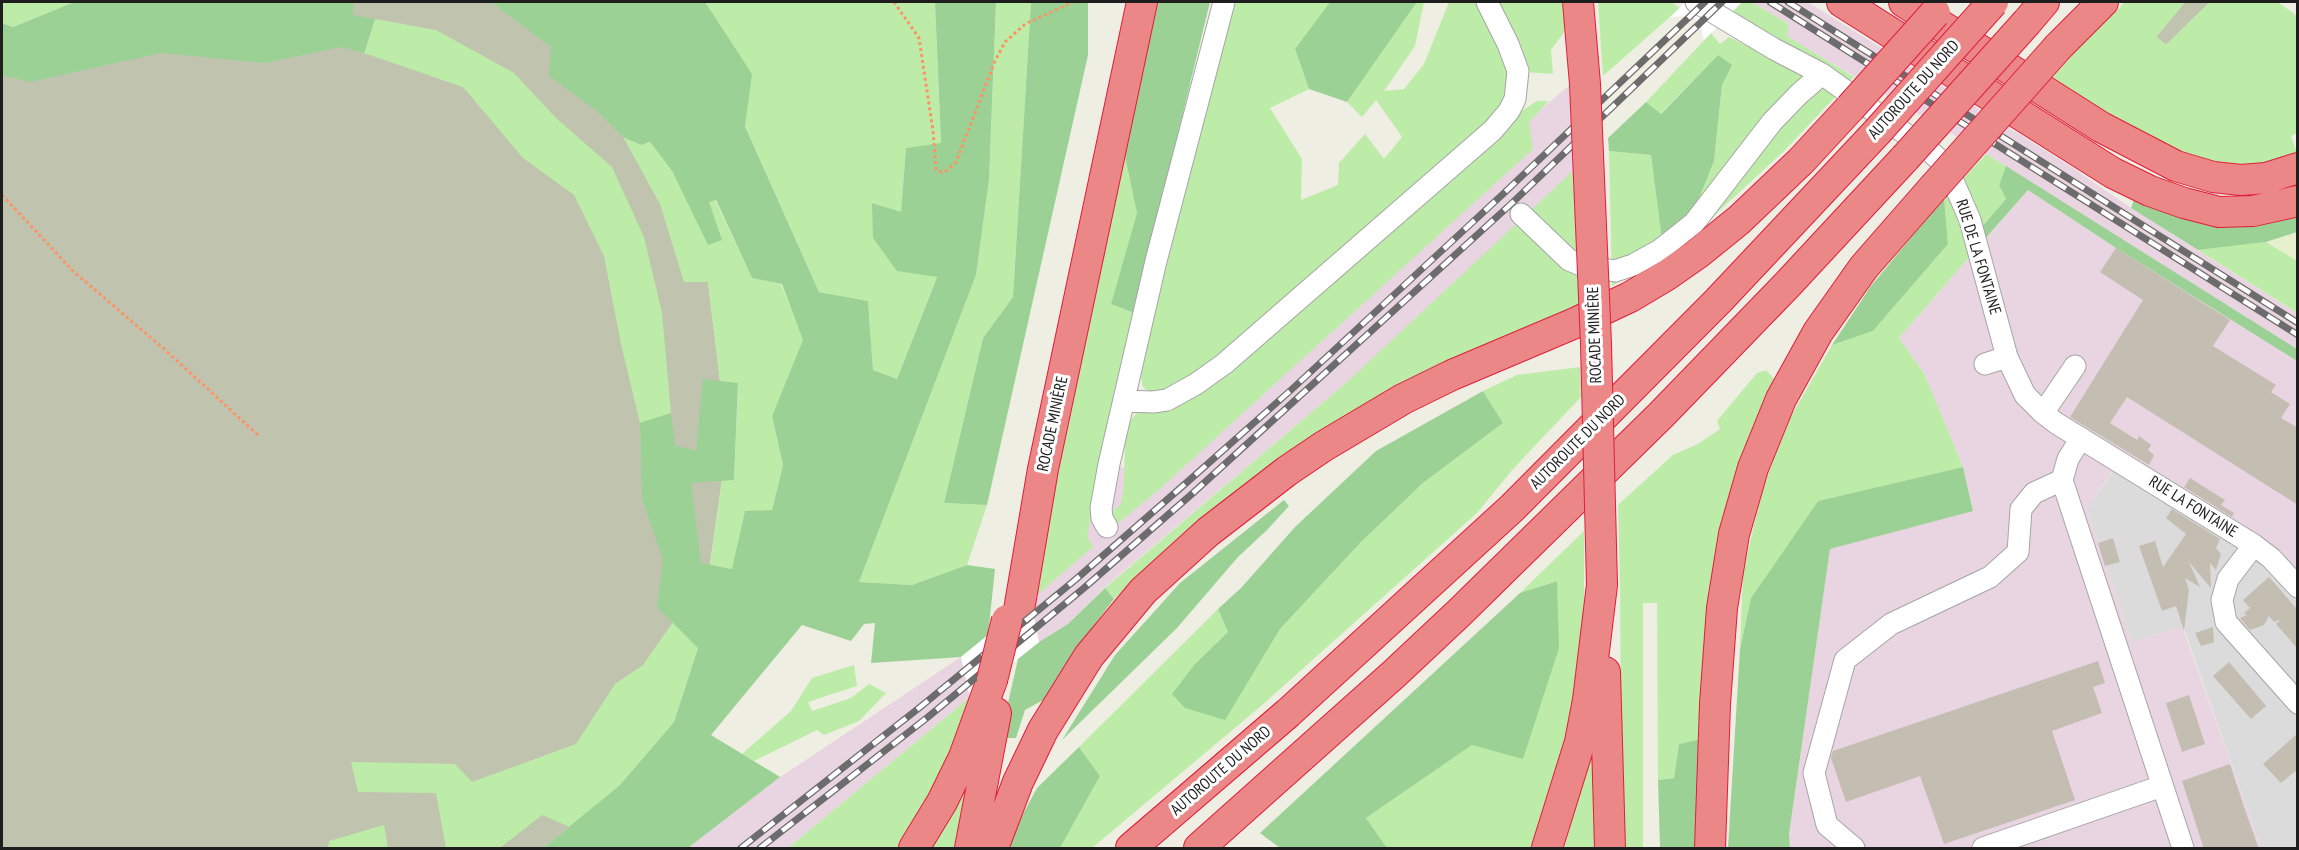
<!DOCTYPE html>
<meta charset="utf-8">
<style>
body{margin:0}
#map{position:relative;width:2299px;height:850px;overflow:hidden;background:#efeee3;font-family:"PT Sans Narrow",sans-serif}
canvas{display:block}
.frame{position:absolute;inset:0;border:3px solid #1e1e1e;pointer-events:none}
</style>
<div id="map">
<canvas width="2299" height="850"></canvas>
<div class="frame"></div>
</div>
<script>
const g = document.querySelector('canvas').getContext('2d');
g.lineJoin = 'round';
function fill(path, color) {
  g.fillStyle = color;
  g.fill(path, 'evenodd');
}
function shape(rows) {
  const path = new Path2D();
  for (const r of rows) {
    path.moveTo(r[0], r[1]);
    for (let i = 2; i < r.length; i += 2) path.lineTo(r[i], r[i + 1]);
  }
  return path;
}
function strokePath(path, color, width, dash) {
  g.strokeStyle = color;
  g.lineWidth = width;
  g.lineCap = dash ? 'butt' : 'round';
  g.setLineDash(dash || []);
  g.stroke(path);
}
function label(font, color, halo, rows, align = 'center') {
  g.font = font + ' "PT Sans Narrow",sans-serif';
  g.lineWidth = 6;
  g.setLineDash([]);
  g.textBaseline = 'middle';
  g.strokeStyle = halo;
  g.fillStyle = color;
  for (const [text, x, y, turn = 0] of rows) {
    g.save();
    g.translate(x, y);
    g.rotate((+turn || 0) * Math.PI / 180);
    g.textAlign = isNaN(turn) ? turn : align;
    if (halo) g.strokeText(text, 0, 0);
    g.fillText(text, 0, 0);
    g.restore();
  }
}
const residential = shape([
 [2123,456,2297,576,2297,848,2261,848,2183,626,2132,642,2087,509]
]);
const industrial = shape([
 [1751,2,1808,2,2067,164,2131,208,2297,313,2297,349,1986,154,1786,36,1789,24],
 [1572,83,1576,221,1347,382,1105,587,1068,624,1039,642,1030,601,1103,462,1125,468],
 [2028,190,2116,248,2297,361,2297,576,2122,456,2087,509,2132,642,2182,626,2261,848,2019,848,2018,845,2010,848,1790,848,1789,834,1830,549,1973,510,1963,467,1924,373,1899,338],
 [961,657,970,697,788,848,688,848,780,777]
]);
const construction = shape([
 [196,2,483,2,492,3,597,80,708,282,720,381,722,480,698,648,619,786,543,848,2,848,2,52],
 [2185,2,2210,2,2166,45,2156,37]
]);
const farmland = shape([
 [2297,232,2297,261,2266,242]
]);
const grass = shape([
 [2,2,74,2,13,27,2,23],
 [705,2,935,2,941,144,906,148,901,213,873,203,937,276,897,379,873,370,868,301,819,292,745,125,751,74],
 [996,2,1031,2,1013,297,983,338,944,503,987,505,967,565,912,585,859,582,976,275,989,180],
 [1235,2,1330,2,1295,49,1309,89,1270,108,1302,159,1301,200,1338,185,1339,163,1365,134,1384,159,1402,137,1376,100,1362,117,1347,102,1417,2,1424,2,1415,46,1384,91,1404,89,1424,64,1449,2,1480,2,1499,40,1510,82,1506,105,1486,129,1220,359,1154,396,1143,387,1140,372,1229,18],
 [1494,2,1565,2,1567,28,1551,50,1553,74,1525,72],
 [1598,2,1671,2,1680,8,1603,76],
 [1742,2,1751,2,1789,24,1787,36,1854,77,1850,81,1731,13],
 [2125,2,2185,2,2156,37,2166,45,2210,2,2278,2,2297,16,2297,133,2291,136,2297,153,2279,162,2238,168,2207,165,2138,134,2051,80,2070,57],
 [375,19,436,30,514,73,556,118,612,167,644,237,662,313,671,413,640,423,621,344,604,256,574,195,523,158,463,87,364,53],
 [1711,33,1720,44,1729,37,1805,75,1837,95,1785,150,1705,224,1639,270,1612,286,1609,151,1651,155,1662,239,1714,161,1722,85,1718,55,1660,114,1646,102],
 [1537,101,1549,101,1529,122,1533,149,1154,494,1117,524,1109,514,1121,504,1124,487,1125,437,1127,424,1136,414,1147,409,1157,410,1517,114],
 [623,137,641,145,650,142,672,171,709,245,709,201,715,200,752,278,781,284,804,340,772,416,783,465,772,510,745,512,733,569,710,565,722,480,734,480,738,384,720,381,708,282,684,282,660,204],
 [1124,151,1138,212,1111,304,1134,313,1087,536,1093,547,1030,601],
 [1986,154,2006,166,1999,185,2006,199,1981,228,1963,179],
 [1575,169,1579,308,1327,428,1297,446,1183,533,1114,599,1105,588,1347,382],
 [1948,195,1958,216,1971,255,1899,338,1924,373,1963,467,1818,501,1751,598,1740,649,1743,572,1762,492,1785,427,1832,345,1873,331,1948,244,1944,198],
 [2266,242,2297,261,2296,312,2198,250],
 [1580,367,1581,397,1513,469,1477,513,1261,706,1092,848,1060,848,1100,776,1079,747,1218,609,1228,632,1195,664,1225,719,1280,629,1361,542,1423,483,1503,423,1483,391,1517,375],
 [1766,370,1774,379,1743,456,1701,739,1679,744,1674,778,1658,780,1657,603,1643,603,1643,848,1622,848,1620,584,1618,505,1673,455,1698,444,1720,429,1717,421,1757,373],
 [1584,531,1584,665,1574,729,1534,848,1387,848,1366,818,1472,745,1556,581,1520,593],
 [673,622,698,648,674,722,619,786,570,827,542,815,500,848,446,848,436,793,358,792,351,762,455,764,472,782,576,744,615,684,643,665],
 [854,665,857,686,808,702,812,711,851,698,869,684,886,693,859,721,824,735,817,730,754,761,742,754,791,711,812,678],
 [970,697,952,749,929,802,901,848,788,848],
 [1593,743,1602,848,1564,848,1565,846],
 [973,767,958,848,924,848],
 [384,825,388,848,328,848,329,841]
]);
const forest = shape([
 [74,2,353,2,353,15,375,19,364,53,341,47,265,63,161,53,30,82,2,75,2,23,13,27],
 [483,2,705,2,752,74,745,126,819,292,868,301,873,370,897,379,937,277,897,271,873,238,872,203,901,212,906,148,941,143,935,2,996,2,989,180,976,275,859,582,912,585,967,565,995,569,988,635,961,657,871,663,875,623,864,624,851,641,802,625,711,735,780,777,688,848,543,848,619,786,674,722,698,648,657,607,663,559,642,499,640,423,671,413,675,446,696,450,703,379,738,383,734,480,691,483,701,563,732,569,745,511,772,510,783,465,772,416,803,340,782,284,752,278,716,200,709,202,722,240,708,245,672,171,650,142,641,145,623,137,597,111,549,76,551,47,492,3],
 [1031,2,1088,2,1088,55,987,505,944,503,983,338,1013,297],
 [1155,2,1210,2,1134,313,1111,304,1137,213,1124,151],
 [1330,2,1417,2,1347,102,1309,89,1295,49],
 [1718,55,1732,65,1722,85,1714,161,1692,215,1662,240,1651,155,1609,151,1608,138,1646,102,1661,114],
 [2006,166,2297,349,2297,361,2116,248,2028,190,1984,240,1981,228,2006,199,1999,185],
 [2135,197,2185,219,2222,226,2297,216,2297,232,2266,242,2198,250,2131,208],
 [1944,198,1948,244,1873,331,1832,345,1871,286],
 [1483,391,1503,423,1423,483,1361,542,1280,629,1225,720,1185,708,1172,694,1195,664,1228,632,1218,609,1241,588,1295,527,1376,451],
 [1963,467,1973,511,1830,549,1789,834,1790,848,1728,848,1740,649,1751,598,1818,501],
 [1284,500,1289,506,1267,530,1238,557,1177,628,1062,740,1115,655,1180,583],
 [1557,581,1559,648,1523,759,1472,745,1366,818,1387,848,1280,848,1260,833,1520,593],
 [1105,588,1114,599,1088,633,1045,699,1025,710,1016,738,1000,738,1018,659,1039,642,1068,624],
 [1701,739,1695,848,1660,848,1658,780,1674,778,1679,744],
 [1079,747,1100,776,1060,848,1010,848,1016,827,1037,788]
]);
const pier = shape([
 [1686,2,1742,2,1704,40,1700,23,1691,16,1670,17],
 [1030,601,1039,642,970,697,961,657]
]);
const building = shape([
 [2116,248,2230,320,2213,346,2276,385,2271,392,2290,404,2281,418,2298,428,2298,505,2127,397,2110,423,2137,440,2139,436,2151,445,2148,450,2154,455,2149,465,2070,417,2143,300,2100,272],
 [2190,478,2225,500,2221,505,2234,513,2232,517,2184,487],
 [2172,509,2220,539,2216,548,2221,554,2216,570,2210,563,2211,588,2189,562,2200,587,2185,578,2189,590,2184,631,2176,606,2162,611,2139,546,2155,541,2163,567,2186,534,2166,518],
 [2113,538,2120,562,2105,566,2098,543],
 [2269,577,2296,608,2298,606,2298,649,2276,624,2281,619,2274,622,2269,616,2264,625,2250,630,2240,618,2247,615,2244,613,2250,608,2243,600],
 [2213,627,2214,642,2201,646,2195,633],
 [2098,661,2105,683,2093,687,2102,713,2052,731,2075,800,1944,844,1920,776,1846,802,1831,758,1833,751],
 [2229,662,2266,706,2251,719,2213,676],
 [2189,695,2205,744,2182,752,2166,703],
 [2298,733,2298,769,2281,783,2263,764],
 [2230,764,2246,813,2259,849,2204,849,2182,781]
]);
const path = shape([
 [894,2,919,38,933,131,936,169,941,172,946,171,956,162,995,61,1005,42,1025,24,1073,2],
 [2,195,74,272,163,348,258,435]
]);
const minor = shape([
 [1696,2,1774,49,1822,74,1932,153,1947,167,1970,220,2007,357,2025,395,2043,413,2056,423,2254,545,2271,558,2298,587],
 [1521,214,1569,260,1581,265,1615,271,1633,265,1660,250,1694,223,1772,122,1799,94,1822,74],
 [1985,364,2007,357],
 [1124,401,1153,402,1167,400,1196,384,1224,364,1493,130,1509,111,1515,99,1518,71,1508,44,1487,2],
 [2043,413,2075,366],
 [2081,438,2068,459,2062,480,2183,848],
 [1107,527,1102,518,1101,508,1109,464,1156,261,1224,2],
 [2254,545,2228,579,2222,600,2226,622,2298,703],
 [1854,848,1827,825,1814,773,1845,660,1891,624,1990,577,2018,552,2021,509,2034,493,2062,480],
 [1983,848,2162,786]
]);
const highway = shape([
 [1842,2,2113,173,2150,191,2184,203,2219,212,2253,211,2298,201],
 [1904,2,2101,127,2176,166,2213,177,2241,180,2266,178,2298,168],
 [2027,22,2044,2],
 [2058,47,2103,2],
 [1019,610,1043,469,1142,2],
 [1605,672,1610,848],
 [914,848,942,802,964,757,992,680],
 [970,848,996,713],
 [993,848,1018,782,1043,730,1089,656,1143,591,1208,532,1287,471,1324,446,1403,399,1452,375,1575,323,1630,297,1667,275,1697,254,1739,220,1801,161,1850,108],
 [1131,848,1288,713,1512,508,1718,301,1877,132],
 [1199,848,1394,674,1459,613,1661,415,1787,285,1905,158],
 [1547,848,1580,742,1588,700,1602,585],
 [1710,848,1715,704,1722,608,1734,534,1753,468,1781,399,1818,332,1864,267,1934,187]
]);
const rail = shape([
 [1770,2,2298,335],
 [1788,2,2298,323],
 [741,848,919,708,1075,580,1185,484,1291,390,1503,194,1705,2],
 [760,848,928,717,1084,588,1193,493,1511,204,1722,2]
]);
const highwayBridge = shape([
 [1578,2,1585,84,1596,344,1602,585],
 [1850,108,1935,13],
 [1877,132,1993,2],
 [1905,158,2027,22],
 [1934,187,2058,47],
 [992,680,1007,620]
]);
const streetNames = [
 ["AUTOROUTE DU NORD",1914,90,-48],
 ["RUE DE LA FONTAINE",1978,257,73],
 ["ROCADE MINIÈRE",1595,335,-92],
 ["ROCADE MINIÈRE",1053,424,-78],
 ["AUTOROUTE DU NORD",1578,442,-45],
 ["RUE LA FONTAINE",2193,507,32],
 ["AUTOROUTE DU NORD",1221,771,-41]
];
fill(residential, '#dcdbdb');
fill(industrial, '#e9d5e1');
fill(construction, '#c0c4ae');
fill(farmland, '#e6efce');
fill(grass, '#bceca7');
fill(forest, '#9cd196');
fill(pier, '#fff');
fill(building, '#c4bdb2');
strokePath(minor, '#a5a5a5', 23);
strokePath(highway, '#e21c3b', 32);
strokePath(path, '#ff9265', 3, [3, 3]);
strokePath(minor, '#fff', 21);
strokePath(highway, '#eb8787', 30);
strokePath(rail, '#6c6c6c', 7);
strokePath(rail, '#fff', 4.5, [14]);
strokePath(highwayBridge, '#e21c3b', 32, []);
strokePath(highwayBridge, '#eb8787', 30);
label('16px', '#1e1e1e', '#fff', streetNames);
</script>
